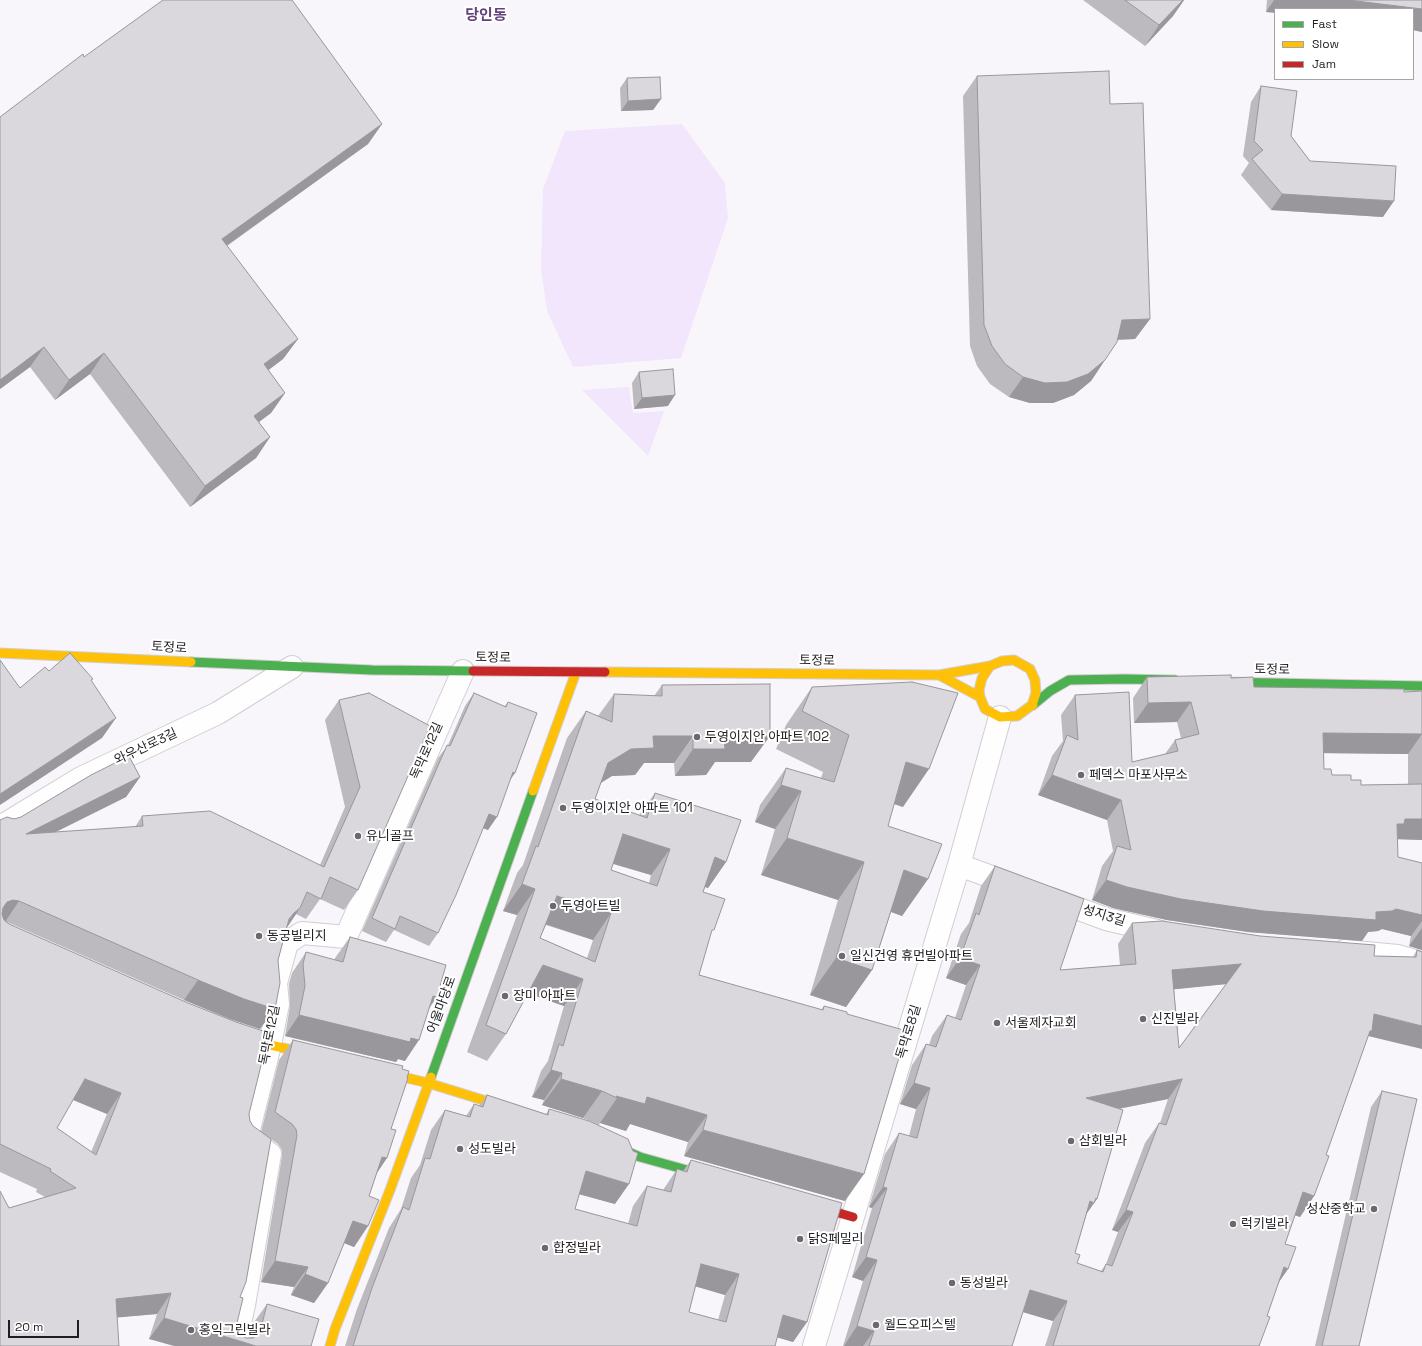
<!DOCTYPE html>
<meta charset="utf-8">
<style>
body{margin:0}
#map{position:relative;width:1422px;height:1346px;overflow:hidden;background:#f9f6fb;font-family:"Space Grotesk",sans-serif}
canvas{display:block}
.legend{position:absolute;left:1274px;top:8px;width:140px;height:72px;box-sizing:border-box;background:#fff;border:1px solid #a5a5a6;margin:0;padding:5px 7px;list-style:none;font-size:12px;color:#1f1d21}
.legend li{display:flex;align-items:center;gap:8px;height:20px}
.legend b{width:20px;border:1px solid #a5a5a6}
.scale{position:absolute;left:8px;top:1320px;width:71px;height:18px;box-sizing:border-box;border:2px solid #1f1d21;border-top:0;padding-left:5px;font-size:12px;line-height:14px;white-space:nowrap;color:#1f1d21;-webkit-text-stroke:3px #fff;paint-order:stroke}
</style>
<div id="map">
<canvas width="1422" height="1346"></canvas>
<ul class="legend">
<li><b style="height:5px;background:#4caf50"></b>Fast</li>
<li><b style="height:5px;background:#ffc107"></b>Slow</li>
<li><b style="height:5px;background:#c62828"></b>Jam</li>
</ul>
<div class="scale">20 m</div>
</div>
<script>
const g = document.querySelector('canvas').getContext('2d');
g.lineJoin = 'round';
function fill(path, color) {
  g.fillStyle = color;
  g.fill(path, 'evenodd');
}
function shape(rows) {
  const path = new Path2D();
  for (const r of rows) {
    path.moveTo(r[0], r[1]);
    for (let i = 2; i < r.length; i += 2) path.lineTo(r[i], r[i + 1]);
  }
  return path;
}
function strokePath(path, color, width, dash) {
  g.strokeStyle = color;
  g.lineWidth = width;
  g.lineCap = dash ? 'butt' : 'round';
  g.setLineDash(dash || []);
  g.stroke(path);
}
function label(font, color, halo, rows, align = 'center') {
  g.font = font + ' "Space Grotesk","Noto Sans KR",sans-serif';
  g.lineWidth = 4;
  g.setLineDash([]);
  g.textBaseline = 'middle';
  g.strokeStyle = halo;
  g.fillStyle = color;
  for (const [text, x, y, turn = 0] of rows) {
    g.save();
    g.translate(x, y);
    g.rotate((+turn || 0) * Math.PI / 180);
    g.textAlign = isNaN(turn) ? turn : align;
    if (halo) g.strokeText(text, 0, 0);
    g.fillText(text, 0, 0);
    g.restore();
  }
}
const green = shape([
 [682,124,725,183,728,218,681,358,573,367,547,311,541,269,543,189,565,131],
 [629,387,633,413,664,411,648,456,582,390]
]);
const street = shape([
 [0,827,81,778,218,713,292,667],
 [959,865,1016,886],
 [1052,899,1106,919,1161,932],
 [1344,951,1398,956,1422,963],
 [235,1346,244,1305,270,1154,247,1137,270,1045,278,1004,276,983,287,943,302,933,346,937,463,671],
 [814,1346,959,865,1000,717]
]);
const fast = shape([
 [191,662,372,670,473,671],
 [1223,682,1422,686],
 [1033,705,1050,691,1069,680,1125,679,1175,680],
 [431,1077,533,791],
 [610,1144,640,1157,712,1177]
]);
const slow = shape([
 [0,653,191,662],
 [605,672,939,675,980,697],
 [939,675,990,666],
 [1032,705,1036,693,1035,680,1030,669,1014,660,1002,661,990,666,982,678,979,690,980,697,985,709,1000,717,1017,716,1032,705,1033,705],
 [533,791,576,672],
 [238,1035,270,1045,315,1055],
 [378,1071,428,1083,512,1109],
 [330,1346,335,1329,390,1190,431,1077]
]);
const jam = shape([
 [473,671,605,672],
 [811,1205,853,1217]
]);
const wall = shape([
 [1083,0,1184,0,1173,16,1145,46],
 [1267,0,1422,0,1422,32,1413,30,1413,9,1266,12],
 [84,57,382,124,368,144,227,246,298,339,283,359,268,370,285,393,271,413,259,422,270,437,256,458,190,507,90,374,55,400,30,367,0,389,0,117],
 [977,76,1110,104,1150,319,1135,339,1117,340,1105,360,1091,381,1074,395,1053,403,1030,403,1009,397,990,384,977,366,970,346,963,96],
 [627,78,661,99,653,110,621,111,620,88],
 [1261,86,1291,136,1310,161,1383,217,1271,210,1241,175,1249,163,1243,156,1251,102],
 [639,372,668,406,634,409,632,383],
 [1147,677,1231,678,1254,687,1404,692,1422,691,1422,840,1397,839,1398,857,1422,863,1422,950,1409,946,1411,936,1382,929,1378,931,1368,932,1362,941,1248,932,1167,920,1113,908,1092,900,1102,866,1113,851,1107,820,1038,795,1052,756,1063,741,1061,715,1075,695,1132,762,1165,754,1175,740,1181,738,1177,722,1134,723,1133,698],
 [1324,753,1408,754,1408,784,1361,785,1351,780,1332,775,1324,769],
 [662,685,751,762,715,762,706,775,675,776,674,763,644,763,635,775,612,776,601,783,595,799,639,815,655,793,726,862,708,888,705,887,703,892,710,936,699,975,821,1010,824,1006,847,1014,845,1201,684,1156,688,1142,630,1124,626,1131,600,1123,599,1125,583,1118,542,1105,544,1100,532,1097,541,1071,548,1061,564,1006,528,993,506,1034,487,1061,467,1052,517,915,503,911,517,873,523,865,567,738,586,711,598,716,614,694,654,696],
 [613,864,651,875,649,883,611,870],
 [546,925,593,940,587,958,540,938],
 [812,687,903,807,894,804,888,826,928,879,902,916,891,912,872,970,846,1007,810,995,838,900,761,875,775,829,755,822,760,805,786,768,821,778,823,772,776,749,786,725],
 [369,693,358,890,344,910,320,899,306,919,296,914,287,927,260,1029,230,1019,184,1000,7,922,249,1114,240,1297,237,1323,237,1329,241,1335,246,1338,250,1338,252,1325,267,1304,311,1346,149,1339,157,1314,117,1317,9,1208,45,1197,36,1192,37,1189,0,1172,0,820,14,819,21,817,140,777,126,797,56,832,135,827,142,816,320,865,345,807,325,720,339,700],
 [73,1100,107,1114,91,1152,57,1128],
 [474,693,504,707,508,702,509,781,488,830,483,828,438,933,429,946,394,930,386,942,362,931,438,758,448,745,465,706],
 [995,866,1060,970,1120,965,1118,944,1132,923,1374,956,1413,957,1417,950,1422,952,1368,1036,1326,1155,1314,1196,1300,1217,1295,1215,1285,1244,1288,1269,1279,1282,1267,1316,1259,1346,1045,1346,1053,1321,1023,1312,1012,1346,843,1346,863,1281,852,1277,872,1208,869,1207,885,1154,899,1133,909,1136,916,1109,900,1104,912,1065,926,1044,929,1045,932,1036,947,1015,955,1018,966,985,946,978,961,934,969,923,981,886],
 [1226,984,1179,1048,1174,989],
 [1168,1099,1160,1123,1159,1123,1145,1143,1112,1230,1118,1232,1106,1264,1101,1271,1077,1263,1075,1253,1087,1213,1097,1199,1118,1109],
 [350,937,430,1007,405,1061,398,1059,396,1062,285,1036,290,1006,289,984,292,973,306,952,335,960,335,958],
 [293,1040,377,1173,369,1196,368,1226,354,1247,344,1243,328,1283,314,1303,291,1295,294,1287,261,1282,282,1156,282,1150,278,1144,261,1132,279,1060],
 [1382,1091,1359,1346,1315,1346,1371,1107],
 [487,1095,546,1114,549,1109,615,1204,579,1194,575,1209,628,1224,633,1206,647,1186,663,1190,677,1169,683,1171,691,1160,807,1322,793,1342,777,1337,775,1346,345,1346,357,1309,389,1228,401,1209,411,1178,420,1165,431,1130,445,1110,466,1116,474,1104,479,1106],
 [696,1286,725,1295,718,1320,689,1312]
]);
const shadedWall = shape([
 [1183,0,1184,0,1173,16,1145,46,1159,25],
 [1274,0,1348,0,1422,9,1422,32,1413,30,1413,9,1275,9,1275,13,1266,12],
 [661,99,653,110,621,111,628,101],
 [382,124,368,144,208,259,222,239],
 [1282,194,1394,201,1383,217,1271,210],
 [1150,319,1135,339,1108,340,1122,320],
 [298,339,283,359,249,385,264,364],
 [44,347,30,367,0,389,0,380],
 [104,353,90,374,55,400,69,380],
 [1105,360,1091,381,1074,395,1053,403,1030,403,1009,397,1023,377],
 [285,393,271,413,240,436,254,416],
 [675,395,668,406,634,409,642,398],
 [270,437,256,458,190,507,205,486],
 [1191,702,1177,722,1134,723,1148,703],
 [116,718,102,738,0,805,0,794],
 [1323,733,1422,734,1408,754,1309,753],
 [653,736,693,736,674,763,644,763,635,775,612,776,589,790,608,763],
 [724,736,770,736,751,762,715,762,706,775,675,776,693,749],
 [906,762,929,769,903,807,880,799],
 [513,772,515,773,506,786],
 [1052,775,1121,800,1107,820,1038,795],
 [140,777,126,797,11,854,26,834],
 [781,785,801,791,775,829,755,822],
 [489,814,497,817,488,830,480,827],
 [1405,819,1422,819,1422,840,1393,839,1397,824],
 [623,834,670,849,651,875,604,861],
 [787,838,864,862,838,900,761,875],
 [715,857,726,862,708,888,696,884],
 [904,870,928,879,902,916,878,907],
 [1106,880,1376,912,1396,909,1422,915,1422,921,1411,936,1382,929,1378,931,1368,932,1362,941,1248,932,1167,920,1113,908,1092,900],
 [522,884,535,889,517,915,503,911],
 [557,896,611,913,593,940,539,922],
 [13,900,19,901,5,922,0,912,7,902],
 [300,908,286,929,280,933,294,913],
 [1422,928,1422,950,1409,946],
 [836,958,872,970,846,1007,810,995],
 [960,958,980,965,966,985,946,978],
 [1241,964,1227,984,1158,991,1172,970],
 [543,965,583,979,564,1006,524,992],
 [198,980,275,1009,260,1029,230,1019,184,1000],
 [433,996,437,997,422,1018],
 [1374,1014,1422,1026,1422,1049,1368,1036],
 [299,1015,411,1038,419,1040,405,1061,398,1059,396,1062,285,1036],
 [551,1070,562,1073,544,1100,532,1097],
 [85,1079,121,1093,107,1114,71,1099],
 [561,1079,602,1091,583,1118,542,1105],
 [1182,1079,1168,1099,1072,1118,1086,1098],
 [914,1083,930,1088,916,1109,900,1104],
 [616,1096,647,1097,707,1115,688,1142,630,1124,626,1131,600,1123,617,1098],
 [703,1130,864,1174,845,1201,684,1156],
 [382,1157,387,1158,373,1179],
 [586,1171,629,1184,615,1204,571,1192],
 [883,1187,887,1188,872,1208,869,1207],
 [1303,1192,1314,1196,1300,1217,1288,1213],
 [1096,1198,1097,1199,1094,1203,1080,1223,1090,1201],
 [1126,1210,1133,1212,1118,1232,1112,1230],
 [353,1221,368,1226,354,1247,339,1241],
 [866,1257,877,1260,863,1281,852,1277],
 [275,1261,308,1267,294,1287,261,1282],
 [701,1264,739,1274,725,1295,687,1284],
 [1284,1267,1288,1269,1274,1289],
 [305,1274,328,1283,314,1303,291,1295],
 [1030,1290,1067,1301,1053,1321,1016,1310],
 [171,1293,157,1314,101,1319,116,1299],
 [783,1315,807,1322,793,1342,769,1335],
 [164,1318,256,1346,174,1346,149,1339],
 [857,1326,874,1331,863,1346,844,1346]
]);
const building = shape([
 [163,0,292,0,382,124,222,239,298,339,264,364,285,393,254,416,270,437,205,486,104,353,69,380,44,347,0,380,0,117,83,54,84,57,163,0],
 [1125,0,1183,0,1159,25,1125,0],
 [1348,0,1422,0,1422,9,1348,0],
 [1109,71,1110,104,1143,103,1150,319,1122,320,1117,342,1105,360,1088,374,1067,382,1045,383,1023,377,1005,364,992,346,984,325,977,76,1109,71],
 [660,77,661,99,628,101,627,78,660,77],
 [1261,86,1297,91,1291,136,1310,161,1396,166,1394,201,1282,194,1252,159,1263,150,1254,141,1261,86],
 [673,369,675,395,642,398,639,372,673,369],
 [70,653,93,679,91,680,116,718,0,794,0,660,20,688,45,667,49,671,70,653],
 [1231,675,1231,678,1253,677,1254,687,1404,689,1404,692,1422,691,1422,734,1323,733,1324,769,1331,769,1332,775,1351,775,1351,780,1361,780,1361,785,1422,784,1422,819,1405,819,1404,824,1397,824,1398,857,1422,863,1422,915,1396,909,1392,911,1376,912,1376,920,1263,911,1181,899,1127,887,1106,880,1117,846,1131,850,1121,800,1052,775,1067,735,1078,740,1075,695,1129,692,1132,762,1178,751,1175,740,1199,734,1191,702,1148,703,1147,677,1231,675],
 [912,682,958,693,929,769,906,762,888,826,942,844,928,879,904,870,872,970,836,958,864,862,787,838,801,791,781,785,786,768,834,782,849,735,802,711,812,687,912,682],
 [770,684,770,736,724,736,725,749,693,749,693,736,653,736,654,748,631,749,608,763,595,799,647,818,655,793,741,820,726,862,715,857,703,892,725,899,714,930,712,930,699,975,823,1010,824,1006,847,1012,847,1014,907,1031,864,1174,703,1130,707,1115,647,1097,645,1104,616,1096,617,1098,602,1091,561,1079,562,1073,551,1070,559,1044,563,1046,583,979,543,965,506,1034,486,1025,535,889,522,884,536,846,538,847,586,711,612,722,614,694,662,696,662,685,770,684],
 [623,834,670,849,657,886,611,870,623,834],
 [557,896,611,913,595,962,540,938,557,896],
 [369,693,430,726,358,890,330,877,321,899,307,892,300,908,294,913,289,919,278,960,280,983,275,1009,244,999,198,980,19,901,13,900,7,902,3,908,2,914,4,920,9,924,188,1003,236,1022,269,1033,249,1114,250,1121,253,1126,271,1139,246,1282,240,1297,243,1298,237,1323,237,1329,241,1335,246,1338,253,1338,258,1334,261,1328,267,1304,319,1319,311,1346,256,1346,164,1318,171,1293,116,1299,119,1346,0,1346,0,1191,9,1208,76,1188,50,1171,51,1169,0,1144,0,820,7,817,14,819,21,817,91,775,129,756,140,777,26,834,143,826,142,816,210,811,324,867,360,787,339,700,369,693],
 [85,1079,121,1093,96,1155,57,1128,85,1079],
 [474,693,506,707,508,702,537,713,515,773,513,772,497,817,489,814,456,895,438,933,400,916,395,929,372,918,447,745,450,746,474,693],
 [995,866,1084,899,1060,970,1136,964,1132,923,1162,921,1260,936,1375,945,1374,956,1416,957,1417,950,1422,952,1422,1026,1374,1014,1372,1031,1370,1031,1326,1155,1329,1156,1314,1196,1303,1192,1285,1244,1296,1247,1288,1269,1284,1267,1267,1316,1270,1317,1259,1346,1053,1346,1067,1301,1030,1290,1012,1346,869,1346,874,1331,857,1326,877,1260,866,1257,887,1188,883,1187,899,1133,917,1138,930,1088,914,1083,926,1044,936,1047,947,1015,961,1020,980,965,960,958,976,913,979,915,995,866],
 [1241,964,1179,1048,1172,970,1241,964],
 [1182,1079,1166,1125,1159,1123,1126,1210,1133,1212,1112,1266,1106,1264,1103,1272,1077,1263,1080,1255,1075,1253,1090,1201,1094,1203,1096,1198,1097,1199,1123,1110,1086,1098,1182,1079],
 [350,937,390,948,446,965,437,997,433,996,419,1040,411,1038,410,1042,299,1015,305,986,303,964,306,952,343,962,350,937],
 [293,1040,403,1066,402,1069,409,1071,407,1078,408,1078,391,1129,396,1130,387,1158,382,1157,369,1196,379,1200,368,1226,353,1221,328,1283,305,1274,308,1267,275,1261,297,1135,296,1129,292,1124,275,1112,293,1040],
 [1382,1091,1417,1099,1359,1346,1322,1346,1382,1091],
 [487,1095,548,1115,549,1109,589,1121,628,1139,633,1151,638,1153,629,1184,586,1171,575,1209,637,1226,647,1186,671,1192,677,1169,687,1172,691,1160,842,1203,807,1322,783,1315,775,1346,353,1346,372,1288,403,1207,409,1210,425,1158,430,1159,445,1110,470,1117,474,1104,483,1107,487,1095],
 [701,1264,739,1274,726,1322,689,1312,701,1264]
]);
const markers = [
 [697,737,4,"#6b696d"],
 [1081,775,4,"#6b696d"],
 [563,808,4,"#6b696d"],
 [358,836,4,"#6b696d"],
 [553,906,4,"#6b696d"],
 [259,936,4,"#6b696d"],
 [842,956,4,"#6b696d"],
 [505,996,4,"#6b696d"],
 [1143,1019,4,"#6b696d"],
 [997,1023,4,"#6b696d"],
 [1071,1141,4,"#6b696d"],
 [460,1149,4,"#6b696d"],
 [1374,1209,4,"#6b696d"],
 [1233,1224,4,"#6b696d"],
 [800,1239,4,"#6b696d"],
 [545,1248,4,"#6b696d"],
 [952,1283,4,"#6b696d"],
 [876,1325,4,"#6b696d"],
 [191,1330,4,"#6b696d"]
];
const streetNames = [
 ["토정로",169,648,3],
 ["토정로",493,658,1],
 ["토정로",817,661,1],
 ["토정로",1272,670,1],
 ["와우산로3길",146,747,-25],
 ["독막로12길",427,751,-66],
 ["성지3길",1104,916,17],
 ["어울마당로",442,1005,-70],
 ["독막로8길",909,1032,-73],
 ["독막로12길",270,1035,-79]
];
const poiNames = [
 ["두영이지안 아파트 102",705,737],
 ["페덱스 마포사무소",1089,775],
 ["두영이지안 아파트 101",571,808],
 ["유니골프",366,836],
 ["두영아트빌",561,906],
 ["동궁빌리지",267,936],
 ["일신건영 휴먼빌아파트",850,956],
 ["장미 아파트",513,996],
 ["신진빌라",1151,1019],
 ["서울제자교회",1005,1023],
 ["삼회빌라",1079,1141],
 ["성도빌라",468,1149],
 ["성산중학교",1366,1209,"right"],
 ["럭키빌라",1241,1224],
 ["닭S페밀리",808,1239],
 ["합정빌라",553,1248],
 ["동성빌라",960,1283],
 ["월드오피스텔",884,1325],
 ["홍익그린빌라",199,1330]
];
const quarterNames = [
 ["당인동",486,16]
];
fill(green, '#f1e6fb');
strokePath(street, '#d1ced2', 24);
strokePath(fast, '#d1ced2', 11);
strokePath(slow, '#d1ced2', 11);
strokePath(jam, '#d1ced2', 11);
strokePath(street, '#fefefe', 22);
strokePath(fast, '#4caf50', 9);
strokePath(slow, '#ffc107', 9);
strokePath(jam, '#c62828', 9);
fill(wall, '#bcbabe');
fill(shadedWall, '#99979b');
fill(building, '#dbd8dd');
strokePath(building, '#99979b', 1);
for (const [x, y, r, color] of markers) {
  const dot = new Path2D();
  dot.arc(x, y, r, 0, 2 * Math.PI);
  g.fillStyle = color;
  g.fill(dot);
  strokePath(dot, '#fff', 1.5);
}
label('13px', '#1f1d21', '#fff', streetNames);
label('13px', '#1f1d21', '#fff', poiNames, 'left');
label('bold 15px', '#63427d', '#fff', quarterNames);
</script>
